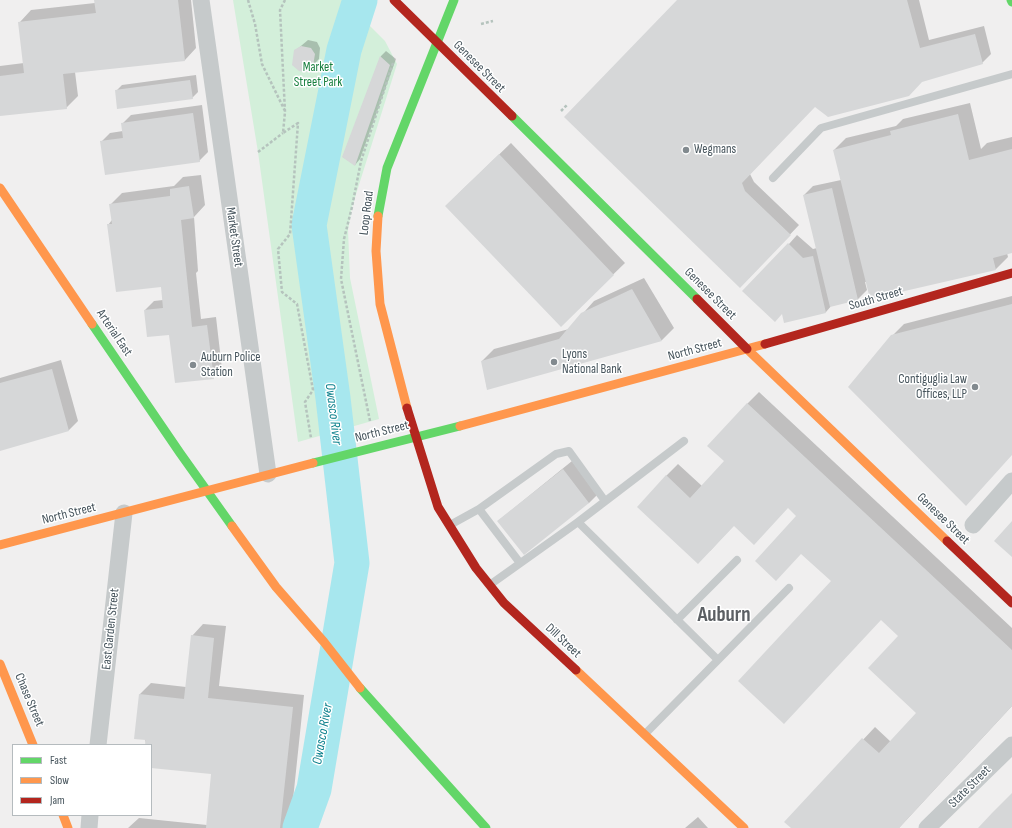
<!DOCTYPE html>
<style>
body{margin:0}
#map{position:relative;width:1012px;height:828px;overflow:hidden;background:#f0efef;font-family:"Sofia Sans Condensed",sans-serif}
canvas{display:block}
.legend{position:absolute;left:12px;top:744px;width:140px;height:72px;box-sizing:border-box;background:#fff;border:1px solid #b5bbbe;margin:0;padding:5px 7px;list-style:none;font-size:12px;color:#46545c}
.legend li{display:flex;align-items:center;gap:8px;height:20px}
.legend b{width:20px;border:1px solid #b5bbbe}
</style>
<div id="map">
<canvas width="1012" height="828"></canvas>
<ul class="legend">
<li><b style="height:5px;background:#63d668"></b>Fast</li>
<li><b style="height:5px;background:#ff974d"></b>Slow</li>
<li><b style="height:5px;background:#b3261e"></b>Jam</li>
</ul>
</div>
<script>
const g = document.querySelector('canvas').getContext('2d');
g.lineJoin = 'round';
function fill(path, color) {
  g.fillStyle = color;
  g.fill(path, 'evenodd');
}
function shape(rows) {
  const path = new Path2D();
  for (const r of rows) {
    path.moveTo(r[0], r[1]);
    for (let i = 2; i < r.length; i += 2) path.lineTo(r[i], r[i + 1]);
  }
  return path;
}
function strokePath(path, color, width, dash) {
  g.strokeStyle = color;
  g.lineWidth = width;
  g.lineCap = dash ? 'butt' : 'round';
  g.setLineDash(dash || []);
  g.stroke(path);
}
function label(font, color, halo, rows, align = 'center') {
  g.font = font + ' "Sofia Sans Condensed",sans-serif';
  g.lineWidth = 3;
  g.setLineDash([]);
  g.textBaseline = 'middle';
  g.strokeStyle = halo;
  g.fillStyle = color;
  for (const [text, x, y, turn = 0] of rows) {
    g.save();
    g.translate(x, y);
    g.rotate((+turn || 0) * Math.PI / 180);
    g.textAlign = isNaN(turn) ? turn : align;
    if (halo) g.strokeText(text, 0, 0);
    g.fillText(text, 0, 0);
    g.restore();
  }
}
const green = shape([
 [233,0,344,0,385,41,397,64,352,207,348,230,350,278,379,419,298,442,258,152]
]);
const shadow = shape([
 [95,0,191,0,196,48,185,60,75,72,78,96,66,108,0,115,0,66,24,63,20,22,31,10,95,3],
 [679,0,919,0,929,40,984,26,991,54,982,63,922,81,815,105,750,174,754,182,799,225,749,278],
 [308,40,317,42,320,48,319,59,307,71,295,51],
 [386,51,396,59,360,159,355,165,343,157,381,56],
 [196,75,198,92,192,98,116,91,122,85],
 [970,103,981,149,987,143,1012,137,1012,252,1007,253,1008,257,996,269,865,282,867,290,858,299,832,305,826,312,785,322,789,244,797,235,813,249,817,248,804,195,813,186,841,180,834,150,846,138,896,126,903,119],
 [202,105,208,152,199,161,101,142,110,133,123,131,122,124,131,115],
 [511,143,625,263,561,325,458,194],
 [201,175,205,205,194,217,198,271,196,273,201,319,216,317,222,369,213,378,145,310,154,301,163,300,162,288,108,225,112,220,110,205,122,193,174,186,183,177],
 [644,278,674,328,662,340,487,388,482,361,494,349,569,329,594,301],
 [1012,296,1012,455,892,336,904,324],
 [61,360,78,421,69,430,0,450,0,378],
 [759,392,1012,628,1012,706,899,828,792,828,786,822,875,727,891,742,918,713,899,636,881,619,832,581,802,553,798,516,788,507,734,525,710,551,666,476,678,464,702,486,726,461,747,404],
 [572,461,598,494,589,503,498,521],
 [203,624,226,626,219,686,304,695,290,828,128,828,139,818,207,825,213,773,151,767,151,745,146,745,139,695,151,683,186,687,192,636],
 [698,817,708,828,685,828]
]);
const river = shape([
 [300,828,314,789,352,563,333,398,309,225,344,50,360,0]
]);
const building = shape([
 [94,0,178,0,185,61,63,74,67,109,0,116,0,76,24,73,18,22,96,13],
 [677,0,907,0,920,48,975,34,983,64,922,82,909,96,828,117,815,107,742,183,745,191,791,235,740,288,564,117],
 [301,46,311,48,315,54,313,66,308,72,299,71,292,65,294,50],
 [380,56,390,65,355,166,342,157],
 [190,80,193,99,117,109,115,90],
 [193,113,200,162,105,175,100,141,123,138,121,123],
 [958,114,969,160,1012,149,1012,253,993,258,996,270,870,299,833,150,891,135,890,131],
 [499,154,614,275,561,327,445,206],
 [189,186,194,218,181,220,192,327,207,325,214,379,175,383,169,335,147,337,144,310,163,308,161,287,116,292,107,224,112,224,109,204,170,196,170,189],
 [832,188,858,300,830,307,803,195],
 [788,243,803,258,813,256,826,313,784,323,782,314,775,322,742,291],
 [632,289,662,341,487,390,481,361,559,339,581,313],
 [1012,304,1012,455,966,506,848,387,891,335],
 [52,369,69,431,0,451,0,383],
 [747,403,1012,650,1012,706,899,828,791,828,784,822,862,738,879,753,916,713,868,668,898,636,881,620,784,724,738,681,831,581,801,554,776,581,755,561,796,516,788,508,754,545,734,526,698,564,637,507,666,475,690,498,724,461,707,446],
 [563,469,589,503,524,555,497,521],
 [1012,521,1012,557,994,541],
 [191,635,214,638,208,698,293,707,280,828,206,828,211,774,151,768,151,745,145,745,146,740,134,739,139,694,184,699],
 [1012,793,1012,828,978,828,992,813]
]);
const path = shape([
 [248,0,255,24,262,64,285,111],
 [285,0,280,10,285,112,283,133,298,123,290,234,278,249,282,292,297,304,313,390,305,402,311,438],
 [481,24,493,21],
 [561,111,567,105],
 [258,152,283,133],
 [370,421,341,279,344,239,352,207,361,161,393,63]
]);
const lane = shape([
 [773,178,821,128,1012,74],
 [578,522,684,441],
 [450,525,479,509],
 [520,563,479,509,556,454,569,451,605,501],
 [491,584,578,522,718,660],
 [677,620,737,560],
 [645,734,789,588]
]);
const street = shape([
 [201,0,268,474],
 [973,525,1012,481],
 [98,745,124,513],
 [89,828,90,815],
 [927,828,1012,745]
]);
const fast = shape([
 [1011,0,1012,2],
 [512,116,697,299],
 [378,216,387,168,454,0],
 [92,324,180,453,232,526],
 [313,463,460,426],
 [360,688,486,828]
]);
const slow = shape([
 [0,188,92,324],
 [378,216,376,251,380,304,407,408],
 [747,349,947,541],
 [460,426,765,344],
 [232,526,276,587,324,642,360,688],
 [0,545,313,463],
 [0,664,33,745],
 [576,670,744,828],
 [63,815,68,828]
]);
const jam = shape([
 [394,0,512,116],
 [697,299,747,349],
 [765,344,1012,273],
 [407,408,438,507,476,568,504,603,576,670],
 [947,541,1012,603]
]);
const markers = [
 [686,150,4,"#828a8f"],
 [554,362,4,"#828a8f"],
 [193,365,4,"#828a8f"],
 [975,387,4,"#828a8f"]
];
const streetNames = [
 ["Genesee Street",479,67,45],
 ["Loop Road",367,213,-83],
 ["Market Street",234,237,82],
 ["Genesee Street",710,294,45],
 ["South Street",876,299,-16],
 ["Arterial East",114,333,56],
 ["North Street",695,350,-15],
 ["North Street",382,432,-14],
 ["North Street",69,514,-14],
 ["Genesee Street",943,519,44],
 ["East Garden Street",111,629,-84],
 ["Dill Street",563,641,43],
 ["Chase Street",29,700,67],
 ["State Street",970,787,-45]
];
const parkNames = [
 ["Market",318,68],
 ["Street Park",318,83]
];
const poiNames = [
 ["Wegmans",694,150],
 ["Lyons",562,355],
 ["National Bank",562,370],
 ["Auburn Police",201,358],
 ["Station",201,373],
 ["Contiguglia Law",967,380,"right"],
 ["Offices, LLP",967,395,"right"]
];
const waterNames = [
 ["Owasco River",333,414,83],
 ["Owasco River",323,734,-80]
];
const townNames = [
 ["Auburn",724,616]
];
fill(green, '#d3efda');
fill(shadow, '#0003');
strokePath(river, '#a7e7ee', 35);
fill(building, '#d6d7d8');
strokePath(path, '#b5c3bd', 2.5, [3, 2]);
strokePath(lane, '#c6cacb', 8);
strokePath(street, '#c6cacb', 17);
strokePath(fast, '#63d668', 9);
strokePath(slow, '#ff974d', 9);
strokePath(jam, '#b3261e', 9);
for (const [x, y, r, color] of markers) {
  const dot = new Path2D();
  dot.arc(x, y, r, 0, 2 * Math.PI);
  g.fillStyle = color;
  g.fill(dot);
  strokePath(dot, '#fff', 1.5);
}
label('13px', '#46545c', '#fff', streetNames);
label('13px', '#157e3d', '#fff', parkNames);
label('13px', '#46545c', '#fff', poiNames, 'left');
label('italic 14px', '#0b808c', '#fff', waterNames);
label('bold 21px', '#5b5f63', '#fff', townNames);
</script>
